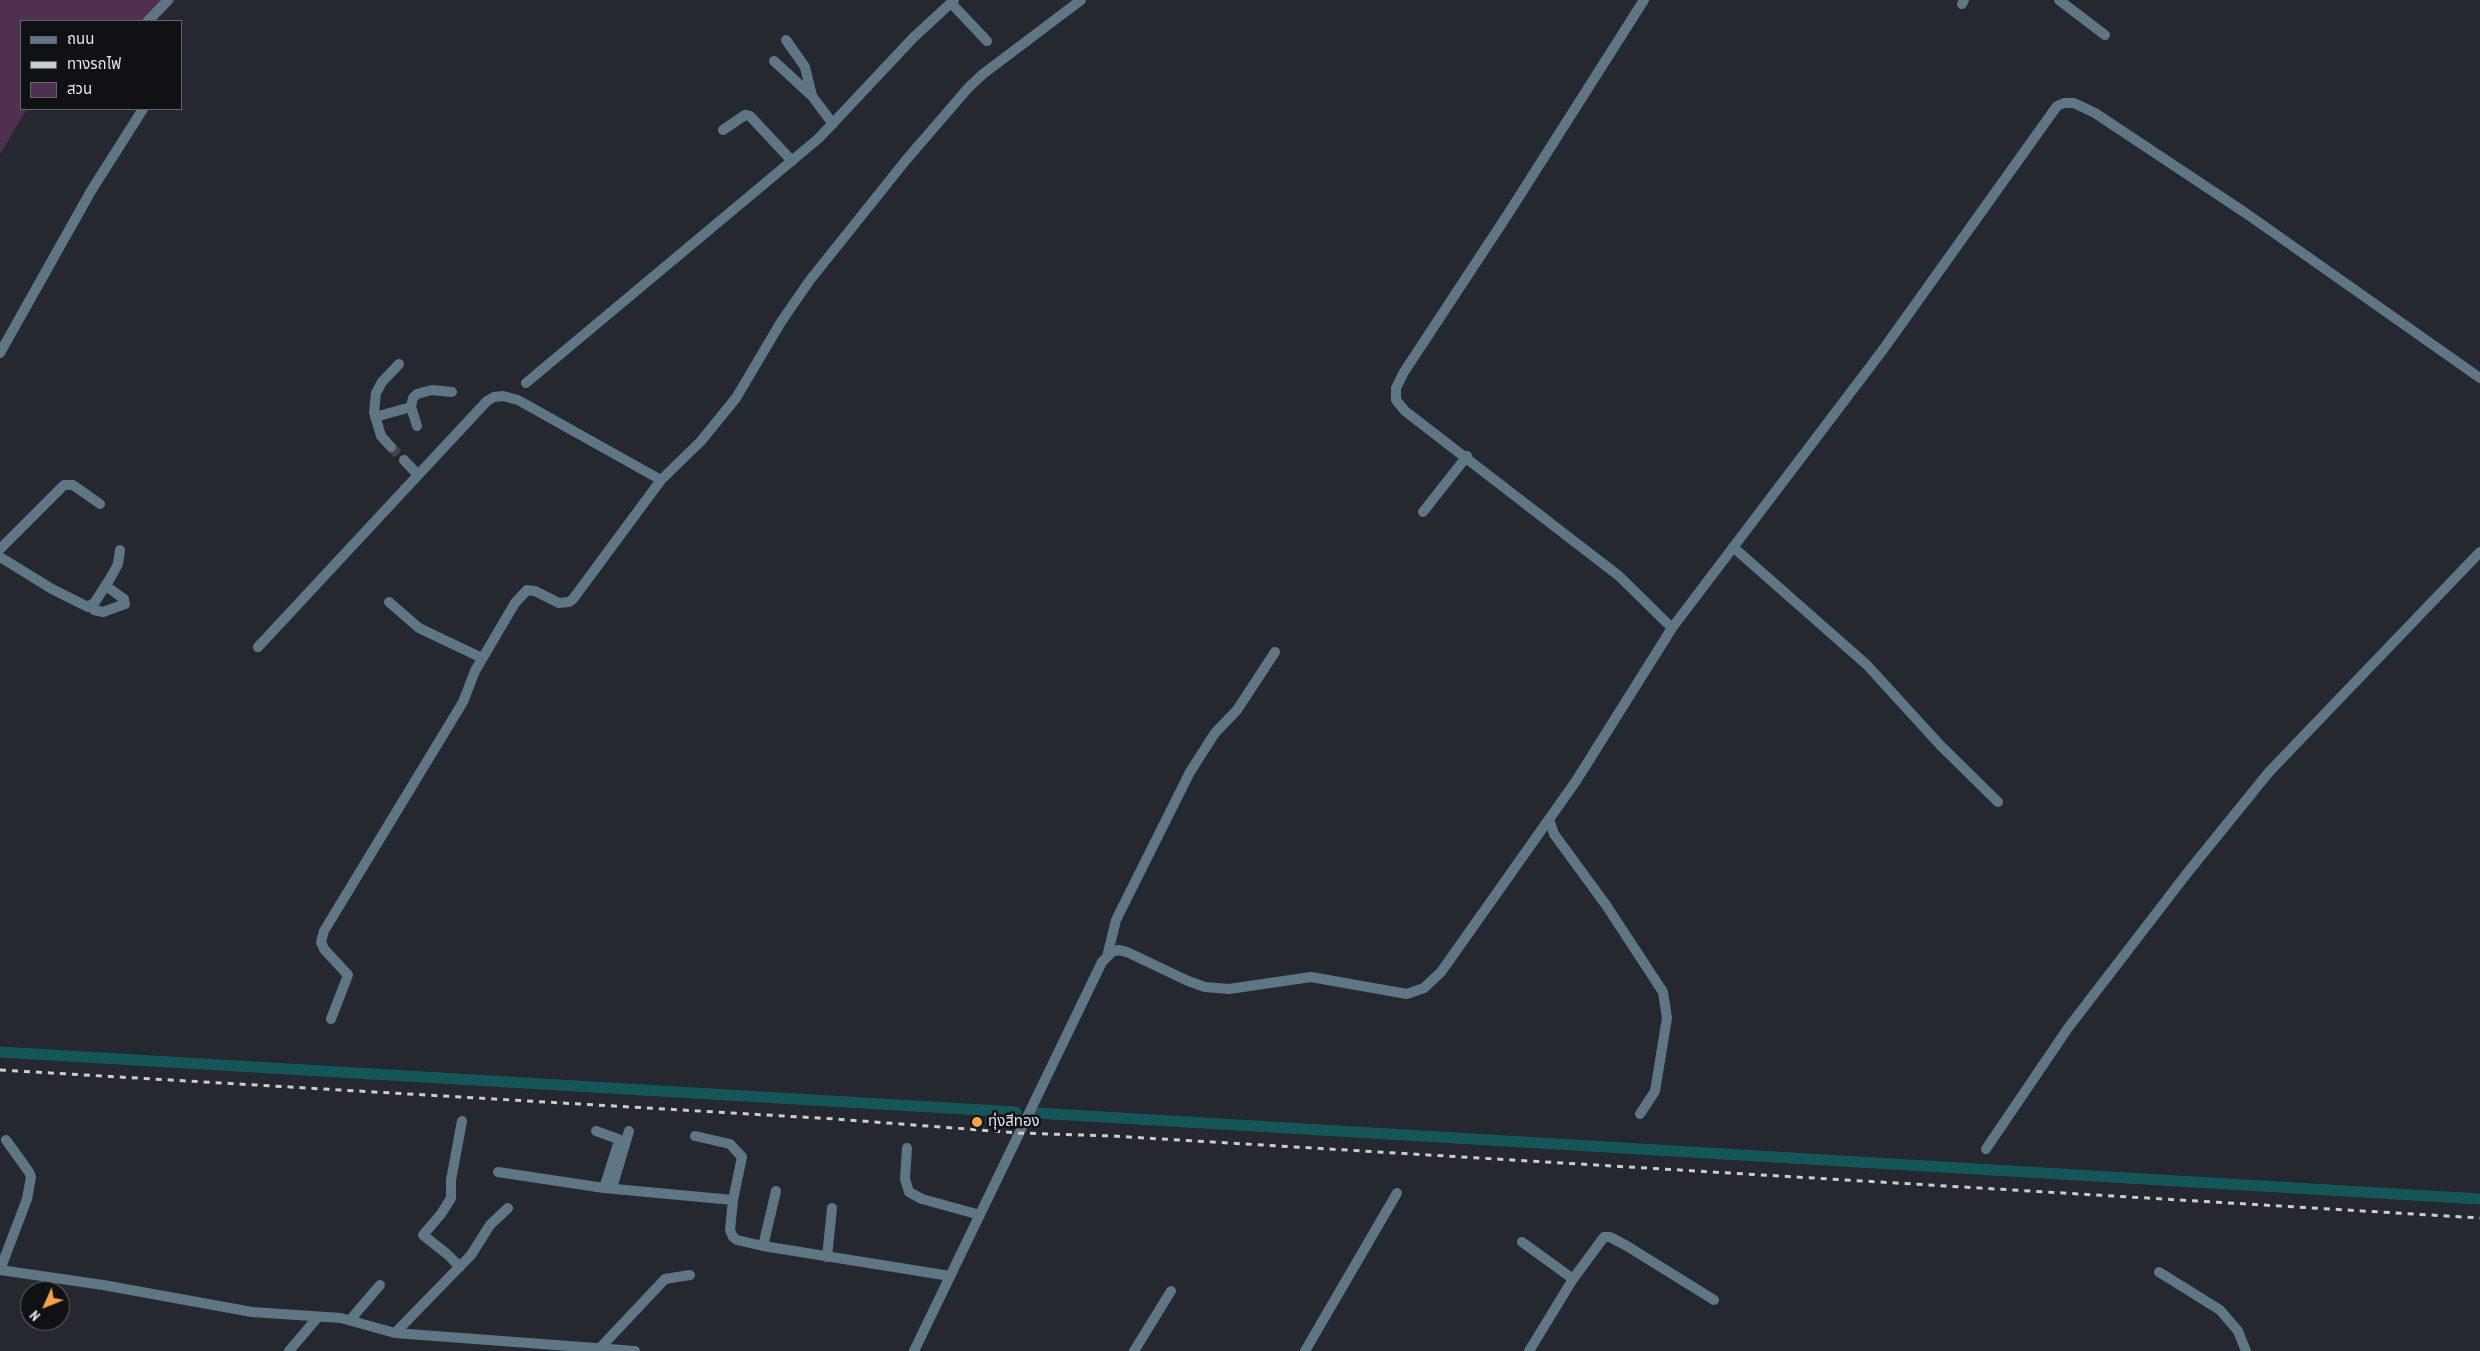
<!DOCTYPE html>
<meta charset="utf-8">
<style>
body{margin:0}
#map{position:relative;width:2480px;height:1351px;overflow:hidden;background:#25292f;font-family:"PT Sans Narrow","Noto Sans Thai",sans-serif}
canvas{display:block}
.legend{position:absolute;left:20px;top:20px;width:162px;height:90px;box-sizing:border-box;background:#101114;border:1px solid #646669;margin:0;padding:6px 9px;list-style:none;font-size:15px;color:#e3e5e9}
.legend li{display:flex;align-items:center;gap:10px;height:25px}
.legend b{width:25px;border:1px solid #646669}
.north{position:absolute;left:20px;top:1281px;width:50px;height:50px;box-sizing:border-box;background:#101114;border:1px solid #646669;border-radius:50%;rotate:226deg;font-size:14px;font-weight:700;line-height:20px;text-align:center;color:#e3e5e9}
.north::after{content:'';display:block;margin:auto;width:18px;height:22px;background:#f7a149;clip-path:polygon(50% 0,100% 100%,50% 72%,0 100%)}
</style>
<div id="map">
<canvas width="2480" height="1351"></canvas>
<ul class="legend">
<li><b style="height:6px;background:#5f7784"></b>ถนน</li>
<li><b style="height:6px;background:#caccd0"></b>ทางรถไฟ</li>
<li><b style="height:14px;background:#503050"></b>สวน</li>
</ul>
<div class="north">N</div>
</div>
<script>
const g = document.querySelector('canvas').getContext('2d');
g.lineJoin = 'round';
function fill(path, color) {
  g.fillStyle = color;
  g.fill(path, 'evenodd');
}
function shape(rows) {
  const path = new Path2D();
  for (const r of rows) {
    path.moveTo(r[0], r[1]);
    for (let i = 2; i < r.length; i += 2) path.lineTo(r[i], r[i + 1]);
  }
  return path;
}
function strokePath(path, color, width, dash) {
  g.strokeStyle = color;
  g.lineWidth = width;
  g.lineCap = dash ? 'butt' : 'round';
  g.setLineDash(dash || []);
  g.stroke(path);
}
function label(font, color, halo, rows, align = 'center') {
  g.font = font + ' "PT Sans Narrow","Noto Sans Thai",sans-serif';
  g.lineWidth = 5;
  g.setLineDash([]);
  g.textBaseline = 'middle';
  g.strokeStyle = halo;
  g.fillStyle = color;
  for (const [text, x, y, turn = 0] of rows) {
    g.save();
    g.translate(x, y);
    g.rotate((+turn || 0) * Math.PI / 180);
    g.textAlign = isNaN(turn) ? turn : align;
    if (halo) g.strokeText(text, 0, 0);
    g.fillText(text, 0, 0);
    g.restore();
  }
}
const green = shape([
 [0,0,176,0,156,21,21,21,21,109,27,109,0,154]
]);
const canal = shape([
 [0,1052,1016,1112],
 [1036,1113,2480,1199]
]);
const minorTunnel = shape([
 [391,447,404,460]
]);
const minor = shape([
 [1644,0,1508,214,1404,372,1396,388,1396,400,1405,411,1619,576,1672,628],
 [2059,0,2105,35],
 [951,3,987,41],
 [1962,4,1964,0],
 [148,21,168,0],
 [786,40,805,67,812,96,833,124],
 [774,61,812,96],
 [723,130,745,115,750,116,792,161],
 [0,353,91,191,143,109],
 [526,383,819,138,913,38,954,0],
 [375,417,411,407],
 [417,426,411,407,413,398,417,394,432,390,452,392],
 [391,447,381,436,374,412,376,393,382,382,399,364],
 [404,460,418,475],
 [1423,512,1467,456],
 [1733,547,1867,665,1940,745,1998,802],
 [0,549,64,485,73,485,100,504],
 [0,557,52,589,88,607,95,602,111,577,118,564,120,550],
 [389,602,419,628,482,658],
 [91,606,94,610,103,612,125,604,124,599,106,586],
 [258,647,487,401,494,397,503,396,518,400,661,480,701,441,736,398,781,322,810,280,906,160,969,87,983,74,1081,0],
 [1549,819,1554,834,1606,905,1663,992,1667,1018,1655,1091,1640,1114],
 [1107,957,1116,920,1190,772,1215,733,1237,710,1275,652],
 [331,1019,348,975,324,949,321,942,324,931,463,702,475,671,515,603,527,590,535,591,559,603,569,602,573,599,661,480],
 [596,1131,618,1139,618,1144,604,1188],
 [695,1136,730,1144,742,1157,733,1200],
 [907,1148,905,1179,909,1192,922,1199,980,1215],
 [1986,1149,2068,1028,2188,872,2269,772,2480,552],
 [498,1172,604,1188,733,1200,730,1230,733,1237,737,1240,763,1246,950,1276],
 [612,1188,629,1131],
 [1522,1242,1573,1279],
 [763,1246,776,1191],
 [827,1257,832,1208],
 [460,1267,447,1254,423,1235,441,1214,451,1198,451,1180,462,1121],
 [0,1270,103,1285,252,1312,341,1318,395,1333,635,1351],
 [0,1270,27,1199,31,1177,29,1172,6,1140],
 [2159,1272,2220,1310,2238,1331,2246,1351],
 [350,1320,380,1285],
 [395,1333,471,1255,490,1225,508,1208],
 [600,1348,665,1279,690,1275],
 [289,1351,318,1317],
 [914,1351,1102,962,1112,952,1118,950,1127,952,1188,981,1205,987,1229,989,1311,977,1407,994,1424,988,1441,972,1576,781,1672,628,1882,351,2057,106,2064,103,2074,103,2095,113,2247,214,2480,378],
 [1134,1351,1171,1291],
 [1305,1351,1397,1193],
 [1529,1351,1573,1279,1604,1237,1610,1237,1627,1246,1714,1300]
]);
const rail = shape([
 [0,1070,835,1119,1019,1133,1112,1136,2480,1218]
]);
const markers = [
 [977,1122,6,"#f7a149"]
];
const poiNames = [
 ["ทุ่งสีทอง",988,1122]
];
fill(green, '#503050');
strokePath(canal, '#155659', 11);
strokePath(minorTunnel, '#42454b', 10, [10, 5]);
strokePath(minor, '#5f7784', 10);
strokePath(rail, '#caccd0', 3, [6, 6]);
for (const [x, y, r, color] of markers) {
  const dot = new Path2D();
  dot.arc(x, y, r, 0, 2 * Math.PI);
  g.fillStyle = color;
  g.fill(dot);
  strokePath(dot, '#101114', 2);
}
label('15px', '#e3e5e9', '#101114', poiNames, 'left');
</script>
